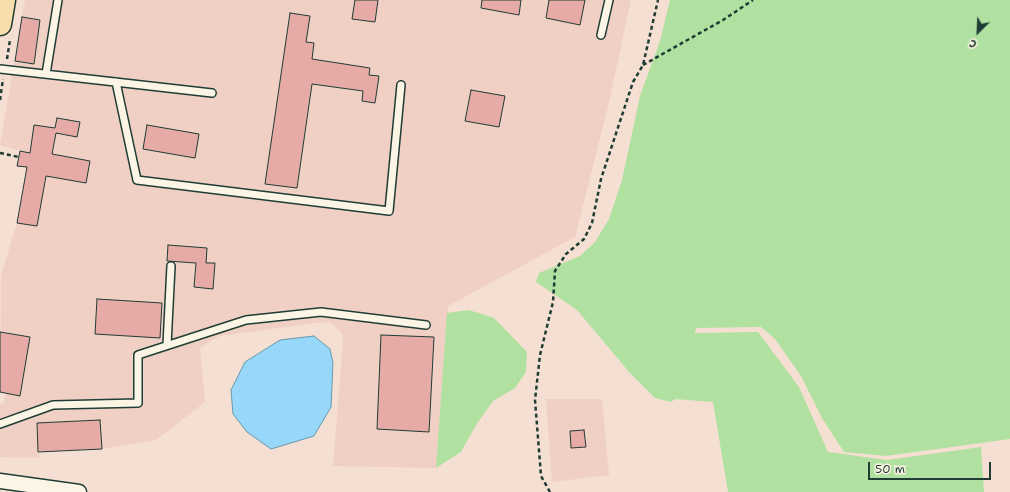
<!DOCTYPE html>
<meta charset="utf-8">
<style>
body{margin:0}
#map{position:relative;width:1010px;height:492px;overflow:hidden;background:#f5dfd2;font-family:"Shantell Sans",sans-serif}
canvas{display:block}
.north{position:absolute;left:958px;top:12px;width:40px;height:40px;-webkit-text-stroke:3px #fcf5e5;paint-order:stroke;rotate:204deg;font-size:11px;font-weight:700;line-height:16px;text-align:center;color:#1f3d34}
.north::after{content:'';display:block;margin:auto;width:14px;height:18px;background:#1f3d34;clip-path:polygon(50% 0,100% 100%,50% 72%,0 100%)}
.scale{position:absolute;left:868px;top:462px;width:123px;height:18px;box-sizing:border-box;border:2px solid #1f3d34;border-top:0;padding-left:5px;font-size:12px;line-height:14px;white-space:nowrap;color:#1f3d34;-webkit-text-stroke:3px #fcf5e5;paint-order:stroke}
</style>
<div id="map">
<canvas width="1010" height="492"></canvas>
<div class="north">С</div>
<div class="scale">50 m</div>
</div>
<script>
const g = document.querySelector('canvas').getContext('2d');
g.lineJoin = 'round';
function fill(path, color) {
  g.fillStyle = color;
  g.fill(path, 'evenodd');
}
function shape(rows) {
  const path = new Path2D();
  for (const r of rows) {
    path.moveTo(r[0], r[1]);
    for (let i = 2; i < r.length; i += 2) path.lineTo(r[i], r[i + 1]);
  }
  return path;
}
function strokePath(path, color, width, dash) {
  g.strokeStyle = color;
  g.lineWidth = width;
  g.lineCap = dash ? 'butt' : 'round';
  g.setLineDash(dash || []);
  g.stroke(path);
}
const built = shape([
 [25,0,631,0,609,102,575,237,448,306,436,468,333,466,343,341,342,333,330,322,316,323,219,336,200,348,205,402,156,440,102,449,39,452,39,458,0,457,0,404,4,403,5,394,0,392,1,275,17,223,27,168,17,166,20,151,0,145],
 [546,399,602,399,609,475,552,482]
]);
const green = shape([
 [670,0,1010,0,1010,439,886,456,844,452,822,418,801,376,775,339,761,327,696,328,695,333,758,332,799,387,828,452,887,460,981,447,984,492,728,492,713,402,675,399,671,402,655,398,629,372,577,310,536,282,539,273,580,256,595,242,609,219,622,180,640,96,660,41],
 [469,310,494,318,527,352,526,372,515,388,493,401,476,425,461,452,436,468,447,313]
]);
const water = shape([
 [314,336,330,349,333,363,331,407,314,436,271,449,247,432,233,414,231,390,245,362,280,340,314,336]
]);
const building = shape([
 [355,0,378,0,375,22,352,19,355,0],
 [482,0,521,0,519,15,481,8,482,0],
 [549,0,585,0,580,25,546,18,549,0],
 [290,13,310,16,306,42,314,43,312,59,370,68,369,75,379,76,375,103,362,101,363,91,312,84,297,188,265,184,290,13],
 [22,17,40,20,34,64,15,61,22,17],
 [471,90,505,96,499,127,465,121,471,90],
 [57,118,80,122,77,137,56,133,52,154,90,161,86,183,46,176,37,226,17,223,27,167,17,166,20,151,30,153,34,125,55,128,57,118],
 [147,125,199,134,195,158,143,149,147,125],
 [168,245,207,248,206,263,215,263,213,289,194,287,196,263,167,261,168,245],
 [97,299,162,303,160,338,95,334,97,299],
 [0,332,30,337,20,396,0,392,0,332],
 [381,335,434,337,429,432,377,429,381,335],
 [100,420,102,449,38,452,37,423,100,420],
 [584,430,586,447,571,448,570,431,584,430]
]);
const path = shape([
 [7,59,10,40],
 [643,65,723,20,753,0],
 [0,100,3,79],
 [0,153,19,157],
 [550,492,541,476,535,400,540,355,553,302,555,271,566,254,584,239,592,223,601,179,633,82,643,65,658,0]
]);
const lane = shape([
 [601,35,609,0],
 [0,69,212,93],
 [46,74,58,0],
 [116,82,137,180,389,211,401,85],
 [167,345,171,266],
 [0,424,53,405,138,403,138,355,246,320,321,312,426,325]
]);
const street = shape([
 [0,481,79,492]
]);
const primary = shape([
 [0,24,4,0]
]);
fill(built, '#f0cfc5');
fill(green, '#b1e1a0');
fill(water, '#97d7f9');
strokePath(water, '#6799aa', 1);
fill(building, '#e6aba6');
strokePath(building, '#1f3d34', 1);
strokePath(lane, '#1f3d34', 10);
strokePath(street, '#1f3d34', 17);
strokePath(primary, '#1f3d34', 25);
strokePath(path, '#1f3d34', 2.5, [4, 3]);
strokePath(lane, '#fcf5e5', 7);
strokePath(street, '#fcf5e5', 14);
strokePath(primary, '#f8deab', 22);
</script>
